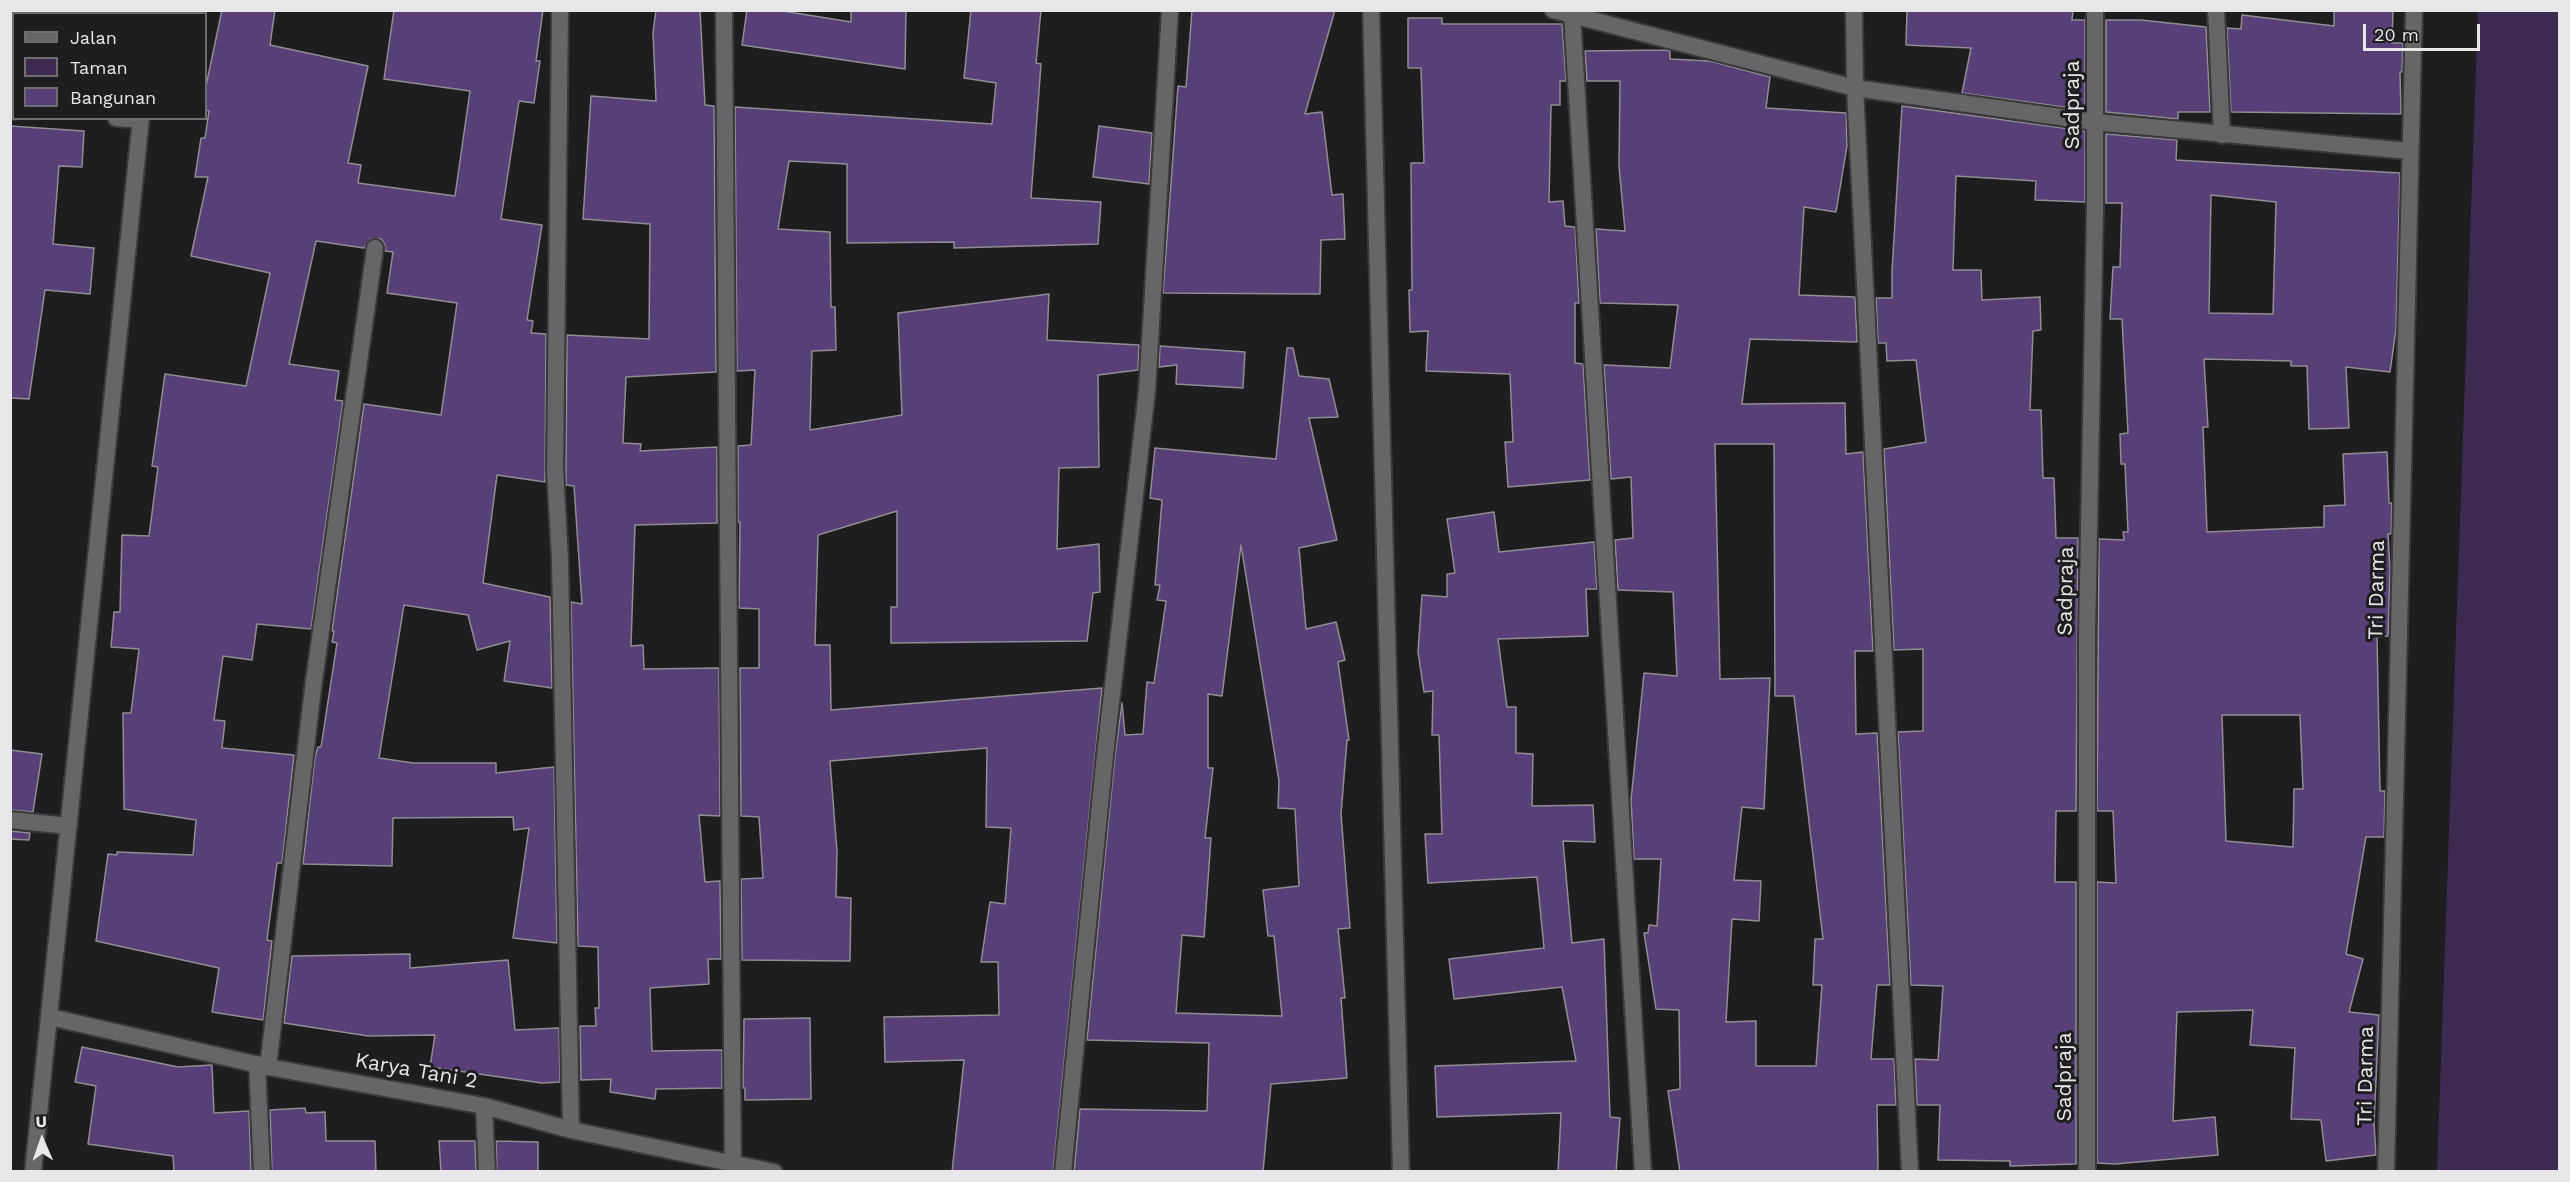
<!DOCTYPE html>
<style>
body{margin:0}
#map{position:relative;width:2570px;height:1182px;overflow:hidden;background:#1e1d20;font-family:"Work Sans",sans-serif}
canvas{display:block}
.frame{position:absolute;inset:0;border:12px solid #e7e6e8;pointer-events:none}
.legend{position:absolute;left:12px;top:12px;width:195px;height:108px;box-sizing:border-box;background:#1e1d20;border:2px solid #6e6d70;margin:0;padding:8px 10px;list-style:none;font-size:18px;color:#e7e6e8}
.legend li{display:flex;align-items:center;gap:12px;height:30px}
.legend b{width:30px;border:2px solid #6e6d70}
.north{position:absolute;left:12px;top:1110px;width:60px;height:60px;-webkit-text-stroke:4px #1e1d20;paint-order:stroke;rotate:358deg;font-size:16px;font-weight:700;line-height:24px;text-align:center;color:#e7e6e8}
.north::after{content:'';display:block;margin:auto;width:21px;height:27px;background:#e7e6e8;clip-path:polygon(50% 0,100% 100%,50% 72%,0 100%)}
.scale{position:absolute;left:2363px;top:24px;width:117px;height:27px;box-sizing:border-box;border:3px solid #e7e6e8;border-top:0;padding-left:8px;font-size:18px;line-height:21px;white-space:nowrap;color:#e7e6e8;-webkit-text-stroke:4px #1e1d20;paint-order:stroke}
</style>
<div id="map">
<canvas width="2570" height="1182"></canvas>
<div class="frame"></div>
<ul class="legend">
<li><b style="height:8px;background:#666568"></b>Jalan</li>
<li><b style="height:16px;background:#3c2a51"></b>Taman</li>
<li><b style="height:16px;background:#593f78"></b>Bangunan</li>
</ul>
<div class="north">U</div>
<div class="scale">20 m</div>
</div>
<script>
const g = document.querySelector('canvas').getContext('2d');
g.lineJoin = 'round';
function fill(path, color) {
  g.fillStyle = color;
  g.fill(path, 'evenodd');
}
function shape(rows) {
  const path = new Path2D();
  for (const r of rows) {
    path.moveTo(r[0], r[1]);
    for (let i = 2; i < r.length; i += 2) path.lineTo(r[i], r[i + 1]);
  }
  return path;
}
function strokePath(path, color, width, dash) {
  g.strokeStyle = color;
  g.lineWidth = width;
  g.lineCap = dash ? 'butt' : 'round';
  g.setLineDash(dash || []);
  g.stroke(path);
}
function label(font, color, halo, rows, align = 'center') {
  g.font = font + ' "Work Sans",sans-serif';
  g.lineWidth = 6;
  g.setLineDash([]);
  g.textBaseline = 'middle';
  g.strokeStyle = halo;
  g.fillStyle = color;
  for (const [text, x, y, turn = 0] of rows) {
    g.save();
    g.translate(x, y);
    g.rotate((+turn || 0) * Math.PI / 180);
    g.textAlign = isNaN(turn) ? turn : align;
    if (halo) g.strokeText(text, 0, 0);
    g.fillText(text, 0, 0);
    g.restore();
  }
}
const green = shape([
 [2478,11,2559,11,2559,1171,2437,1171]
]);
const building = shape([
 [222,10,275,10,270,45,368,66,348,163,361,165,358,183,455,196,470,91,384,79,394,10,543,10,536,61,540,61,534,103,519,101,501,219,542,225,527,320,533,321,531,333,546,334,545,482,497,475,483,583,550,597,552,688,504,681,510,641,477,650,468,615,404,605,379,758,413,763,496,763,496,773,554,767,557,943,513,938,529,828,514,830,513,817,393,818,392,866,303,864,315,757,318,747,321,747,337,643,332,642,334,631,332,631,364,404,441,415,457,303,387,293,393,252,385,251,385,245,381,239,371,239,364,248,316,241,289,364,339,371,335,400,343,401,311,629,257,624,252,660,223,656,214,720,225,721,222,748,294,755,282,863,277,863,267,940,272,941,263,1020,212,1012,219,968,96,941,108,854,117,855,117,852,193,855,196,820,124,809,123,713,131,713,139,649,111,647,114,612,120,612,122,535,149,536,158,467,152,466,165,374,246,386,270,273,191,256,208,177,195,177,201,138,205,138,209,111,206,110,206,86,222,10],
 [656,10,700,10,705,105,714,106,716,372,626,377,623,443,641,444,640,451,717,447,717,523,635,525,631,646,643,645,644,669,719,668,720,816,699,815,705,882,720,881,721,959,708,959,709,984,650,988,652,1051,722,1050,722,1088,656,1089,655,1099,610,1092,611,1079,581,1080,580,1026,596,1026,595,1008,599,1008,598,947,578,946,571,602,582,604,574,486,566,485,566,469,567,335,649,339,650,224,583,219,591,96,656,101,653,33,656,10],
 [747,10,777,10,851,22,851,10,906,10,905,69,742,45,747,10],
 [971,10,1041,10,1036,63,1041,64,1031,198,1101,202,1098,244,954,248,954,242,847,243,847,164,789,161,778,229,830,232,831,307,835,307,836,350,812,351,810,430,902,415,898,313,1049,294,1047,340,1139,345,1138,370,1098,375,1099,467,1059,468,1057,549,1099,544,1100,592,1093,593,1087,641,891,643,891,607,897,607,897,511,818,535,815,645,830,645,831,710,1102,688,1053,1172,952,1172,964,1060,885,1062,884,1017,999,1015,998,962,981,962,990,902,1005,904,1011,828,986,827,987,748,830,761,837,852,836,897,851,898,850,961,742,960,741,879,763,878,759,817,741,816,740,668,759,668,759,609,739,608,740,522,738,522,738,446,751,445,755,370,737,371,735,107,992,124,996,83,964,78,971,10],
 [1192,10,1335,10,1305,114,1322,112,1332,195,1343,194,1345,239,1321,240,1320,294,1163,293,1178,86,1186,87,1192,10],
 [1907,10,2073,10,2072,20,2085,20,2085,110,1962,93,1971,48,1906,45,1907,10],
 [2334,10,2393,10,2392,43,2403,43,2402,72,2400,72,2401,114,2231,112,2227,28,2241,29,2242,15,2334,26,2334,10],
 [1408,18,1442,18,1442,24,1562,24,1566,81,1560,81,1560,105,1551,105,1549,202,1563,201,1565,226,1575,227,1579,303,1575,303,1575,363,1583,364,1590,480,1508,487,1505,442,1513,442,1510,374,1426,371,1428,331,1410,332,1409,290,1412,290,1411,163,1424,163,1421,68,1408,68,1408,18],
 [2106,20,2141,20,2206,27,2210,112,2178,112,2178,119,2106,112,2106,20],
 [1667,50,1670,51,1670,59,1710,61,1770,77,1766,108,1846,113,1847,146,1836,212,1804,207,1799,295,1855,297,1857,342,1750,339,1742,404,1845,403,1846,454,1863,452,1873,651,1855,651,1856,734,1877,733,1890,985,1877,985,1871,1059,1894,1059,1896,1105,1877,1105,1878,1172,1680,1172,1668,1091,1680,1089,1679,1010,1656,1009,1644,933,1648,933,1649,925,1657,926,1661,859,1634,859,1631,800,1644,673,1677,676,1673,592,1618,590,1615,540,1633,538,1631,477,1611,479,1604,365,1670,368,1678,305,1600,303,1596,229,1625,231,1619,166,1620,81,1587,81,1585,51,1667,50],
 [1715,444,1774,444,1775,696,1794,696,1823,939,1815,939,1813,985,1822,985,1816,1066,1756,1066,1756,1021,1726,1022,1732,919,1759,921,1761,881,1734,880,1742,807,1764,809,1770,678,1720,679,1715,444],
 [1902,106,2085,131,2085,202,2035,200,2036,181,1956,176,1953,270,1981,270,1982,300,2040,297,2041,330,2033,331,2030,410,2041,410,2043,478,2054,478,2056,538,2078,538,2076,811,2056,811,2055,882,2076,882,2076,1164,2010,1166,2010,1161,1938,1160,1940,1105,1917,1105,1915,1059,1938,1060,1943,986,1911,985,1898,732,1923,731,1923,649,1894,650,1884,449,1926,442,1916,360,1887,361,1886,343,1878,343,1876,298,1892,298,1892,271,1902,106],
 [10,126,84,131,82,167,59,166,53,244,94,248,90,294,45,290,29,399,10,398,10,126],
 [1099,126,1152,133,1149,184,1093,177,1099,126],
 [2106,134,2177,140,2176,160,2400,173,2396,329,2390,372,2346,367,2349,428,2309,429,2307,366,2291,366,2291,361,2204,359,2208,427,2203,427,2207,532,2324,527,2324,506,2345,505,2343,454,2387,452,2389,503,2392,503,2391,534,2388,534,2390,568,2388,636,2377,637,2380,791,2385,791,2384,837,2366,837,2346,954,2363,959,2349,1012,2379,1015,2374,1123,2376,1155,2326,1161,2321,1120,2291,1119,2295,1048,2250,1045,2253,1010,2177,1012,2173,1121,2215,1117,2218,1155,2115,1164,2097,1163,2097,882,2116,883,2113,811,2097,811,2099,539,2124,540,2123,532,2128,532,2125,464,2121,464,2120,434,2128,433,2122,319,2110,319,2113,267,2120,267,2122,203,2106,203,2106,134],
 [2211,195,2276,202,2273,314,2209,313,2211,195],
 [2222,715,2300,715,2303,789,2294,789,2293,847,2226,841,2222,715],
 [1160,346,1245,352,1243,388,1176,384,1177,365,1159,367,1160,346],
 [1287,348,1293,348,1299,376,1329,379,1338,417,1309,418,1337,540,1299,548,1306,629,1336,622,1345,660,1338,662,1349,740,1347,740,1341,814,1350,928,1338,929,1345,998,1341,998,1347,1078,1271,1084,1263,1172,1074,1172,1080,1109,1207,1111,1209,1043,1087,1040,1115,756,1122,703,1125,735,1143,734,1147,682,1154,683,1166,601,1157,600,1160,585,1155,585,1162,500,1150,498,1155,448,1276,459,1287,348],
 [1241,545,1279,781,1278,808,1295,809,1299,886,1263,890,1268,936,1274,936,1282,1016,1176,1013,1182,935,1204,937,1211,838,1205,838,1213,768,1208,768,1208,694,1222,696,1241,545],
 [1494,512,1499,552,1594,542,1597,589,1586,589,1588,636,1498,639,1507,707,1516,707,1516,753,1533,754,1532,806,1593,805,1595,842,1563,841,1572,943,1604,939,1610,1117,1620,1118,1616,1172,1558,1172,1561,1113,1437,1117,1435,1066,1576,1061,1562,987,1454,999,1449,959,1544,948,1537,877,1428,883,1425,834,1442,834,1439,735,1432,735,1433,691,1424,692,1418,652,1422,595,1447,597,1447,574,1455,573,1447,519,1494,512],
 [10,750,42,754,33,812,10,810,10,750],
 [10,831,30,833,29,840,10,839,10,831],
 [410,954,410,968,508,960,515,1030,559,1028,560,1082,542,1083,430,1067,435,1035,368,1036,284,1023,292,956,410,954],
 [810,1018,811,1099,745,1100,745,1088,743,1088,744,1019,810,1018],
 [82,1047,178,1067,212,1065,214,1113,249,1111,251,1172,174,1172,173,1156,88,1144,96,1086,75,1082,82,1047],
 [305,1108,306,1113,325,1112,326,1141,375,1141,376,1172,272,1172,270,1110,305,1108],
 [439,1141,475,1141,476,1172,441,1172,439,1141],
 [496,1141,538,1142,538,1172,497,1172,496,1141]
]);
const minor = shape([
 [560,10,555,469,560,560,571,1130],
 [724,10,733,1172],
 [1371,10,1401,1172],
 [1553,10,1855,88,2095,122,2409,151],
 [1854,10,1855,88,1910,1172],
 [2216,10,2222,135],
 [155,14,155,10],
 [1572,14,1643,1172],
 [10,110,14,111],
 [116,118,141,120],
 [10,820,69,826],
 [50,1017,268,1067,484,1106,571,1130,774,1172],
 [257,1064,262,1172],
 [268,1067,313,688,375,248],
 [484,1106,487,1172],
 [33,1172,141,118],
 [1063,1172,1105,755,1147,391,1170,10],
 [2087,1172,2087,636,2095,209,2095,10],
 [2386,1172,2414,10]
]);
const streetNames = [
 ["Sadpraja",2073,105,-90],
 ["Tri Darma",2377,590,-89],
 ["Sadpraja",2066,591,-89],
 ["Karya Tani 2",416,1071,10],
 ["Tri Darma",2366,1076,-89],
 ["Sadpraja",2065,1077,-90]
];
fill(green, '#3c2a51');
fill(building, '#593f78');
strokePath(building, '#8f8e92', 1.5);
strokePath(minor, '#39383a', 20);
strokePath(minor, '#666568', 16);
label('21px', '#e7e6e8', '#1e1d20', streetNames);
</script>
